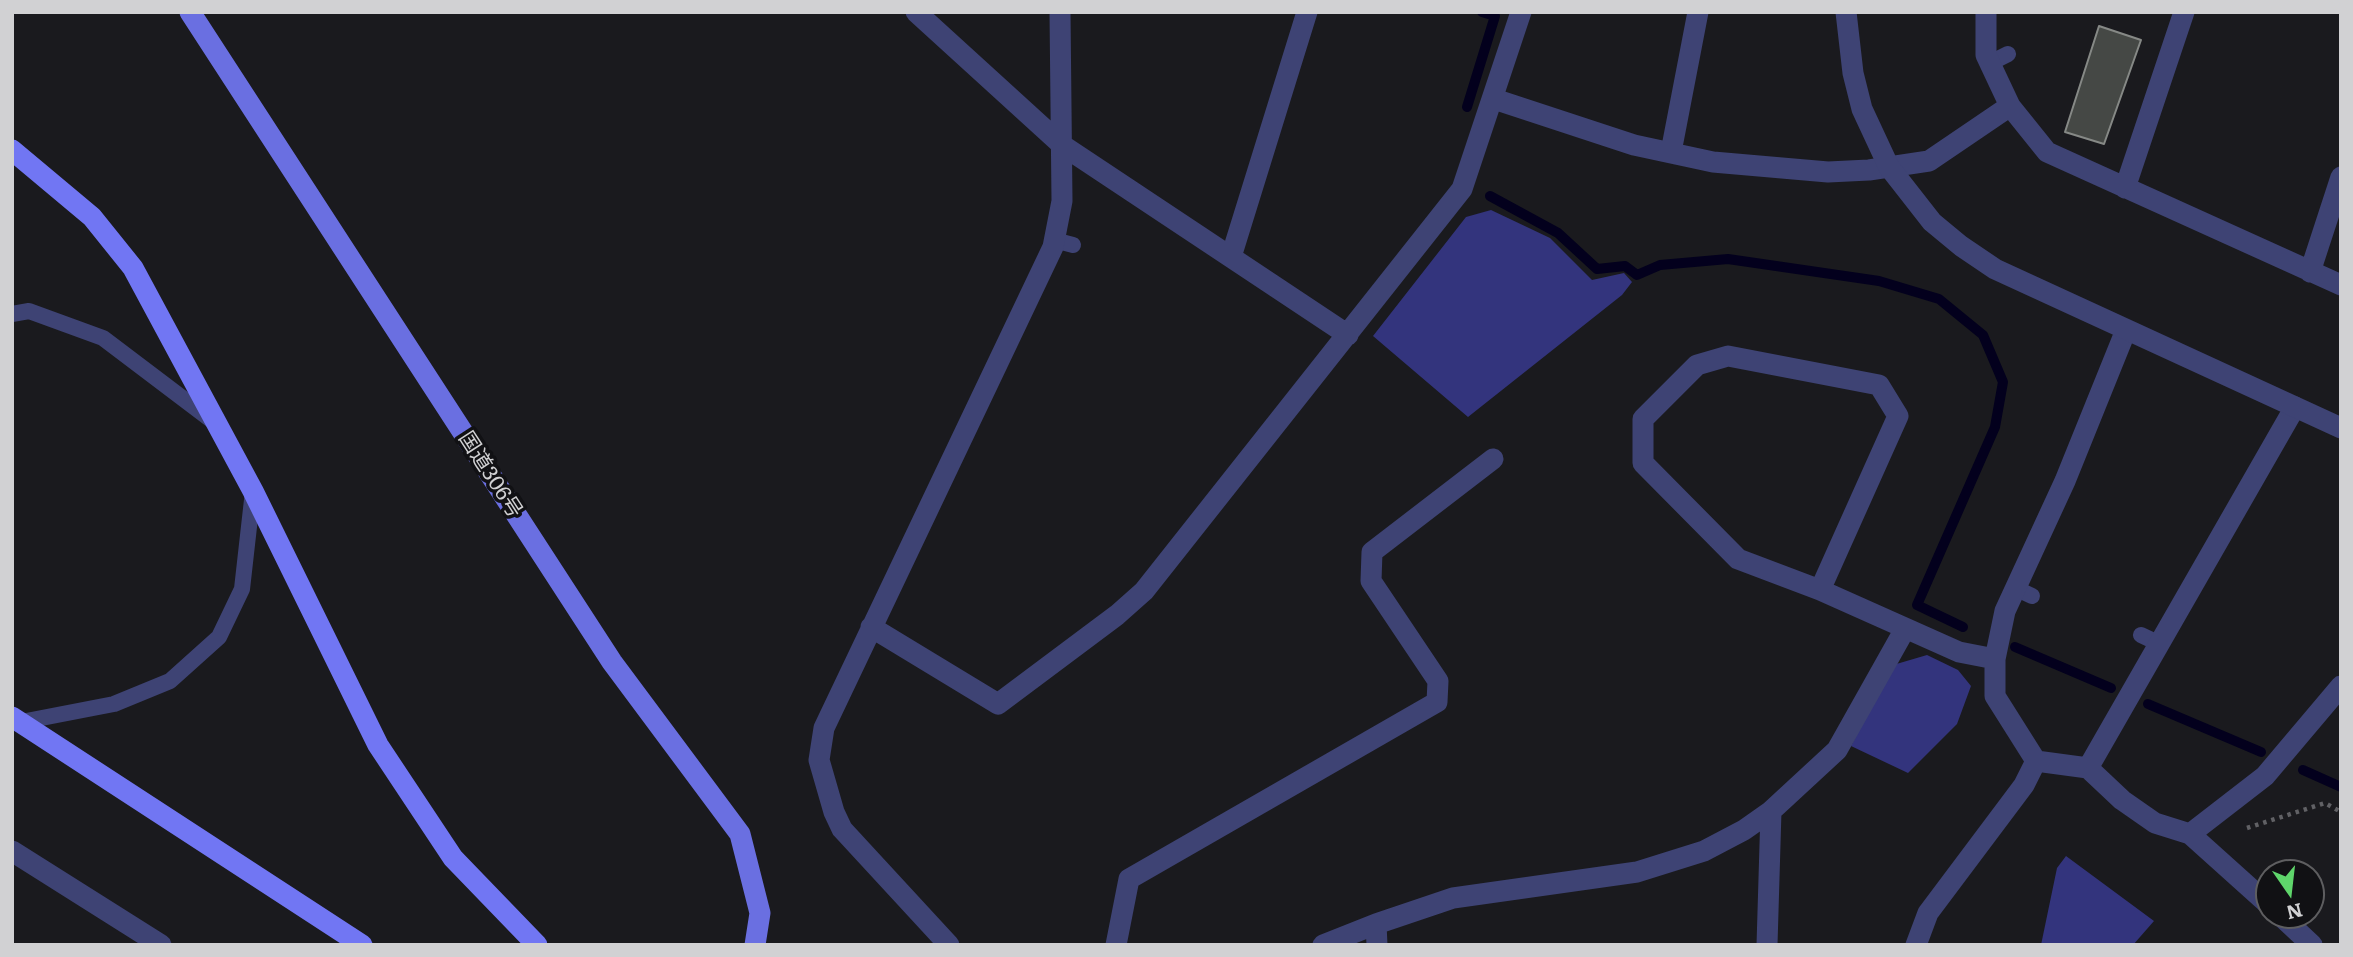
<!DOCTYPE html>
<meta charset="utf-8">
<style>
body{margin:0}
#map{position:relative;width:2353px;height:957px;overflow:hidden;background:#1a1a1e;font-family:Literata,serif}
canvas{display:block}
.frame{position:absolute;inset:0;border:14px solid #d1d1d3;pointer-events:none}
.north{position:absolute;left:2255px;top:859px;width:70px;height:70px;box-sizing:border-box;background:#111114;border:2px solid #5e5e60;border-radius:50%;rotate:166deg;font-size:19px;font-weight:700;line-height:28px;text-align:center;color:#d1d1d3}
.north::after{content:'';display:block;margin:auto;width:24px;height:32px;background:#5fd56b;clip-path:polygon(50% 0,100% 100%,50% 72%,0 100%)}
</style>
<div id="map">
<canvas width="2353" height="957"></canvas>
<div class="frame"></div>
<div class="north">N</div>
</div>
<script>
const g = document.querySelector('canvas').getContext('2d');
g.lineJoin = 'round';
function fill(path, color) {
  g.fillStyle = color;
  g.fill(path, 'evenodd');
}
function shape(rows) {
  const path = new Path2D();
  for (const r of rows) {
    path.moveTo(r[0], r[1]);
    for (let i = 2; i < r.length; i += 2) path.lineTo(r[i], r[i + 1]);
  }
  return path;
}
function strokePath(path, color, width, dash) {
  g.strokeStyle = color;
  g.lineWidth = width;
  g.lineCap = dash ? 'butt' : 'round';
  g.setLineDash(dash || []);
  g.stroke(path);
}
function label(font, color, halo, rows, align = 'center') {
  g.font = font + ' Literata,"Noto Sans JP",serif';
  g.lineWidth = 7;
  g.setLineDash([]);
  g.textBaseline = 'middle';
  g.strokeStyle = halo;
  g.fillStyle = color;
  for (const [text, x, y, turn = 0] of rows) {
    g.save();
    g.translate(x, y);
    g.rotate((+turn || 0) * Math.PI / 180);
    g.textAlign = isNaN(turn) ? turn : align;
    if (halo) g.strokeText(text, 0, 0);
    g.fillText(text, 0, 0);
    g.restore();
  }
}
const green = shape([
 [1491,210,1550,238,1592,280,1624,273,1632,282,1622,295,1468,417,1373,336,1466,217],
 [1927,655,1958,670,1971,686,1957,724,1908,773,1851,746,1893,665],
 [2066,856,2154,921,2133,945,2041,945,2057,868]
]);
const stream = shape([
 [1467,107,1495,16,1482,12],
 [1490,196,1558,233,1597,269,1625,266,1637,275,1660,265,1728,259,1879,281,1939,299,1983,335,2003,382,1995,427,1917,605,1963,627],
 [2015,647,2111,688],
 [2148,704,2261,752],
 [2303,770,2341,787]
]);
const building = shape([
 [2099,26,2141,40,2104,144,2065,132,2099,26]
]);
const path = shape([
 [2247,828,2325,803,2341,812]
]);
const service = shape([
 [1990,63,2008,54],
 [1054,240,1073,245],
 [12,314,29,311,103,338,214,422],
 [2015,588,2032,596],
 [2141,635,2160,644],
 [17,718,21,722,114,704,170,681,219,637,242,589,253,491]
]);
const minor = shape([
 [916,12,1062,145,1348,335],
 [1986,12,1986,55,2010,106,2047,152,2341,285],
 [1494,99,1634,145,1713,162,1828,172,1869,170,1929,161,2010,106],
 [1671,152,1698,12],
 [2125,188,2184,12],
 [1231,257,1307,12],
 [2310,272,2341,177],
 [2126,330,2065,481,2005,611,1995,659,1995,696,2036,761,2088,768,2122,800,2155,823,2190,834,2269,905],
 [1820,590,1898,416,1879,385,1728,356,1697,365,1643,419,1643,463,1738,559,1820,590,1959,652,1995,659],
 [871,627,998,704,1117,615,1144,591,1462,189,1521,12],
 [2088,768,2295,407],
 [2190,834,2265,776,2341,686],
 [12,851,161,945],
 [2280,915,2312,945],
 [1376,924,1453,898,1637,872,1704,851,1744,830,1771,811,1837,750,1905,629],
 [949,945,842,829,834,812,819,760,824,728,1053,247,1062,201,1060,12],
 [1116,945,1129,879,1437,702,1438,681,1371,581,1372,552,1493,459],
 [1323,945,1376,924,1377,945],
 [1767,945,1771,811],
 [1916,945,1928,913,2024,785,2036,761]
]);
const tertiary = shape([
 [1846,12,1853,73,1862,109,1889,167,1932,222,1961,246,1995,269,2341,428]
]);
const trunk = shape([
 [190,12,612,662,740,834,760,913,755,945]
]);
const motorway = shape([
 [12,150,92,217,133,268,253,491,378,745,453,858,537,945],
 [12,717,362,945]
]);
const streetNames = [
 ["国道306号",490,475,57]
];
fill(green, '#33347d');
strokePath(stream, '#03001d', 10);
fill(building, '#454845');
strokePath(building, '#868986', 2);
strokePath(path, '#616165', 4.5, [3.5, 5]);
strokePath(service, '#3e4374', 16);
strokePath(minor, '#3e4374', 21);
strokePath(tertiary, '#3e4374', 21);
strokePath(trunk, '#6a6fe1', 21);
strokePath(motorway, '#7176f3', 21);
label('21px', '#d1d1d3', '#111114', streetNames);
</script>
